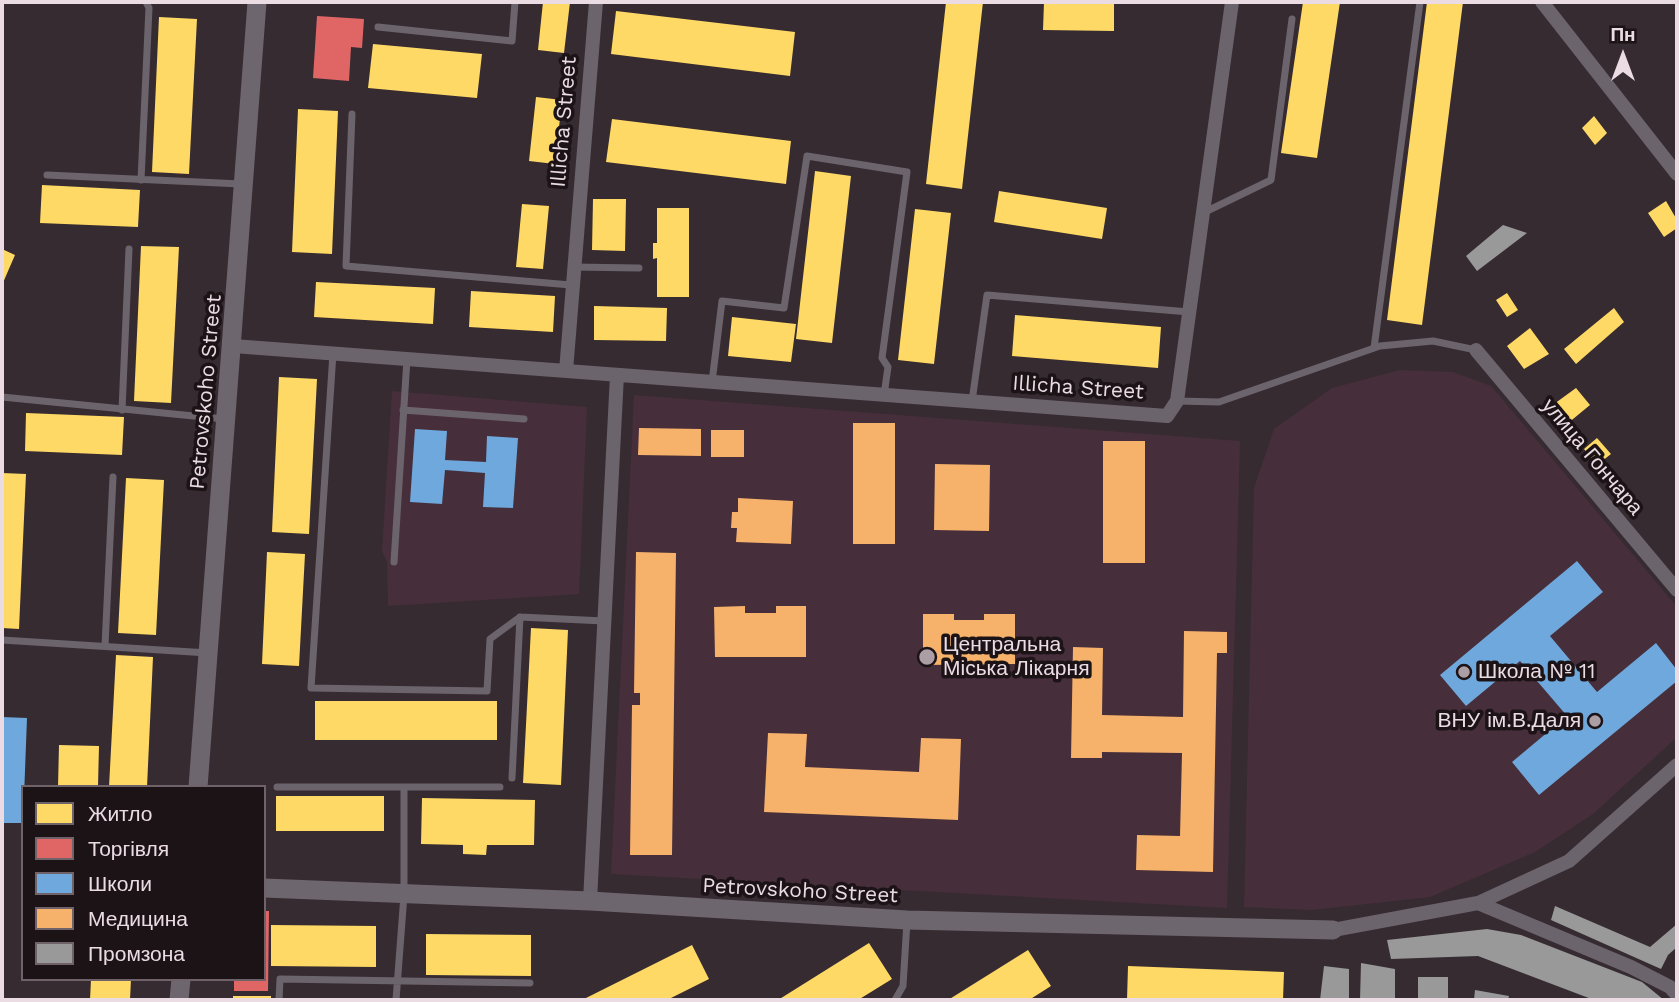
<!DOCTYPE html>
<meta charset="utf-8">
<style>
body{margin:0}
#map{position:relative;width:1679px;height:1002px;overflow:hidden;background:#362b31;font-family:"Work Sans",sans-serif}
canvas{display:block}
.frame{position:absolute;inset:0;border:4px solid #ebdce3;pointer-events:none}
.legend{position:absolute;left:21px;top:785px;width:245px;height:196px;box-sizing:border-box;background:#1c1317;border:2px solid #6f6369;margin:0;padding:9px 12px;list-style:none;font-size:21px;color:#ebdce3}
.legend li{display:flex;align-items:center;gap:14px;height:35px}
.legend b{width:35px;border:2px solid #6f6369}
.north{position:absolute;left:1588px;top:21px;width:70px;height:70px;-webkit-text-stroke:5px #1c1317;paint-order:stroke;rotate:0deg;font-size:19px;font-weight:700;line-height:28px;text-align:center;color:#ebdce3}
.north::after{content:'';display:block;margin:auto;width:24px;height:32px;background:#ebdce3;clip-path:polygon(50% 0,100% 100%,50% 72%,0 100%)}
</style>
<div id="map">
<canvas width="1679" height="1002"></canvas>
<div class="frame"></div>
<ul class="legend">
<li><b style="height:19px;background:#ffd966"></b>Житло</li>
<li><b style="height:19px;background:#e06666"></b>Торгівля</li>
<li><b style="height:19px;background:#6fa8dc"></b>Школи</li>
<li><b style="height:19px;background:#f6b26b"></b>Медицина</li>
<li><b style="height:19px;background:#999"></b>Промзона</li>
</ul>
<div class="north">Пн</div>
</div>
<script>
const g = document.querySelector('canvas').getContext('2d');
g.lineJoin = 'round';
function fill(path, color) {
  g.fillStyle = color;
  g.fill(path, 'evenodd');
}
function shape(rows) {
  const path = new Path2D();
  for (const r of rows) {
    path.moveTo(r[0], r[1]);
    for (let i = 2; i < r.length; i += 2) path.lineTo(r[i], r[i + 1]);
  }
  return path;
}
function strokePath(path, color, width, dash) {
  g.strokeStyle = color;
  g.lineWidth = width;
  g.lineCap = dash ? 'butt' : 'round';
  g.setLineDash(dash || []);
  g.stroke(path);
}
function label(font, color, halo, rows, align = 'center') {
  g.font = font + ' "Work Sans",sans-serif';
  g.lineWidth = 7;
  g.setLineDash([]);
  g.textBaseline = 'middle';
  g.strokeStyle = halo;
  g.fillStyle = color;
  for (const [text, x, y, turn = 0] of rows) {
    g.save();
    g.translate(x, y);
    g.rotate((+turn || 0) * Math.PI / 180);
    g.textAlign = isNaN(turn) ? turn : align;
    if (halo) g.strokeText(text, 0, 0);
    g.fillText(text, 0, 0);
    g.restore();
  }
}
const built = shape([
 [1400,370,1453,372,1491,386,1677,607,1677,737,1593,814,1535,852,1430,897,1312,910,1244,907,1254,488,1274,429,1332,388],
 [392,391,587,407,579,594,388,606,387,562,382,551],
 [634,395,1240,441,1227,908,611,874]
]);
const homes = shape([
 [543,2,570,2,564,53,538,50],
 [946,2,983,2,962,189,926,184],
 [1044,2,1114,2,1114,31,1043,30],
 [1303,2,1340,2,1317,158,1281,153],
 [1427,2,1463,2,1422,325,1387,320],
 [616,11,795,32,790,76,611,54],
 [159,17,197,19,189,174,152,172],
 [373,44,482,54,477,98,368,88],
 [536,97,562,100,555,164,529,161],
 [298,109,338,111,332,254,292,252],
 [1594,116,1607,133,1595,145,1582,128],
 [612,119,791,141,786,184,606,162],
 [815,171,851,176,832,343,796,339],
 [42,185,140,190,138,227,40,223],
 [999,191,1107,208,1102,239,994,222],
 [593,199,626,199,625,251,592,250],
 [1666,201,1677,220,1677,228,1664,237,1648,213],
 [522,204,549,206,543,269,516,267],
 [657,208,689,208,689,297,657,297,657,258,653,259,653,243,657,243],
 [915,209,951,213,934,364,898,360],
 [141,246,179,247,171,403,134,401],
 [2,249,15,255,2,285],
 [316,282,435,288,433,324,314,317],
 [471,291,555,296,553,332,469,327],
 [1507,293,1518,310,1507,317,1496,300],
 [594,306,667,308,666,341,594,340],
 [1614,308,1624,322,1576,364,1564,349],
 [1015,315,1161,327,1158,368,1012,356],
 [732,317,796,324,791,362,728,356],
 [1530,328,1549,354,1524,369,1507,346],
 [279,377,317,379,309,534,272,532],
 [1576,388,1590,405,1567,424,1554,404],
 [26,413,124,417,122,455,25,451],
 [1597,438,1611,454,1597,465,1584,449],
 [2,473,26,474,19,629,2,628],
 [126,478,164,480,156,635,118,633],
 [267,552,305,554,299,666,262,664],
 [531,628,568,630,561,785,523,783],
 [116,655,153,657,147,787,109,787],
 [315,701,497,701,497,740,315,740],
 [59,745,99,746,98,786,58,787],
 [276,796,384,796,384,831,276,831],
 [422,798,535,800,534,845,487,845,486,855,463,854,463,845,421,844],
 [271,925,376,926,376,967,271,966],
 [426,934,531,935,531,976,426,975],
 [869,943,892,979,858,1000,778,1000],
 [692,945,709,979,667,1000,582,1000],
 [1028,950,1051,986,1029,1000,948,1000],
 [1128,966,1284,972,1283,1000,1127,1000],
 [91,979,131,979,130,1000,90,1000],
 [233,996,271,996,271,1000,233,1000]
]);
const shops = shape([
 [317,16,364,19,362,48,351,47,349,81,313,78],
 [264,911,269,911,268,991,234,991,234,979,264,979]
]);
const schools = shape([
 [415,429,447,431,445,460,486,462,487,436,518,438,513,508,483,507,485,473,445,470,442,504,410,502],
 [1577,561,1603,592,1550,636,1597,692,1656,643,1677,670,1677,681,1539,795,1512,762,1567,716,1520,661,1466,706,1440,675],
 [2,717,27,718,23,823,2,823]
]);
const health = shape([
 [853,423,895,423,895,544,853,544],
 [639,428,701,429,701,456,638,455],
 [711,430,744,430,744,457,711,457],
 [1103,441,1145,441,1145,563,1103,563],
 [935,464,990,465,989,531,934,530],
 [738,498,793,501,791,544,736,542,737,528,731,528,732,512,738,512],
 [636,552,676,553,672,855,630,855,632,705,640,705,640,693,634,693],
 [745,606,745,613,776,613,776,606,806,606,806,657,715,657,714,607],
 [923,614,954,614,954,620,984,620,984,614,1015,614,1015,664,923,665],
 [1184,631,1227,632,1227,653,1217,653,1213,872,1136,870,1137,835,1180,836,1182,753,1102,752,1102,758,1071,758,1073,647,1103,648,1102,715,1183,717],
 [768,733,807,734,805,767,919,772,921,738,961,739,958,820,764,812]
]);
const industry = shape([
 [1503,225,1527,233,1477,271,1466,256],
 [1555,906,1650,947,1677,924,1677,947,1668,955,1661,969,1551,920],
 [1487,929,1521,935,1642,982,1664,1000,1594,1000,1478,956,1391,959,1387,940],
 [1361,963,1395,969,1395,1000,1360,1000],
 [1324,966,1349,969,1349,1000,1320,1000],
 [1418,977,1448,977,1448,1000,1418,1000],
 [1475,990,1509,996,1508,1000,1474,1000]
]);
const lane = shape([
 [378,27,512,41,515,2],
 [352,114,346,266,571,285],
 [47,175,241,184],
 [141,180,149,8,146,2],
 [1203,213,1271,180,1292,19],
 [573,267,639,268],
 [1374,348,1420,2],
 [333,353,311,688,487,691,490,639,520,617],
 [712,382,722,301,784,308,807,156,907,172,882,358,888,367,884,395],
 [2,397,224,419],
 [972,401,987,295,1189,312],
 [1178,401,1219,402,1380,346,1433,341,1476,350],
 [122,410,129,249],
 [403,410,524,419],
 [394,562,407,359],
 [2,640,208,653],
 [105,646,113,477],
 [512,778,520,617,604,621],
 [277,787,404,787],
 [279,1000,280,979,530,983],
 [396,1000,404,895,404,787,500,787],
 [895,1000,903,986,907,921]
]);
const street = shape([
 [1542,2,1677,174],
 [233,346,1167,416,1177,401,1232,2],
 [1476,350,1677,590],
 [566,371,596,2],
 [590,901,617,375],
 [1478,903,1631,967,1670,987,1677,995],
 [1333,930,1478,903,1569,861,1677,765]
]);
const secondary = shape([
 [198,787,257,2],
 [264,888,590,901,907,920,1333,930],
 [179,1000,181,979]
]);
const markers = [
 [927,657,9,"#ac9ea5"],
 [1464,672,7,"#ac9ea5"],
 [1595,721,7,"#ac9ea5"]
];
const streetNames = [
 ["Illicha Street",564,122,-85],
 ["Illicha Street",1078,388,4],
 ["Petrovskoho Street",206,392,-85],
 ["улица Гончара",1592,457,50],
 ["Petrovskoho Street",800,891,3]
];
const poiNames = [
 ["Центральна",943,645],
 ["Міська Лікарня",943,669],
 ["Школа № 11",1478,672],
 ["ВНУ ім.В.Даля",1581,721,"right"]
];
fill(built, '#472e3b');
fill(homes, '#ffd966');
fill(shops, '#e06666');
fill(schools, '#6fa8dc');
fill(health, '#f6b26b');
fill(industry, '#999');
strokePath(lane, '#6c646c', 7);
strokePath(street, '#6c646c', 14);
strokePath(secondary, '#6e666e', 19);
for (const [x, y, r, color] of markers) {
  const dot = new Path2D();
  dot.arc(x, y, r, 0, 2 * Math.PI);
  g.fillStyle = color;
  g.fill(dot);
  strokePath(dot, '#1c1317', 2.5);
}
label('21px', '#ebdce3', '#1c1317', streetNames);
label('21px', '#ebdce3', '#1c1317', poiNames, 'left');
</script>
